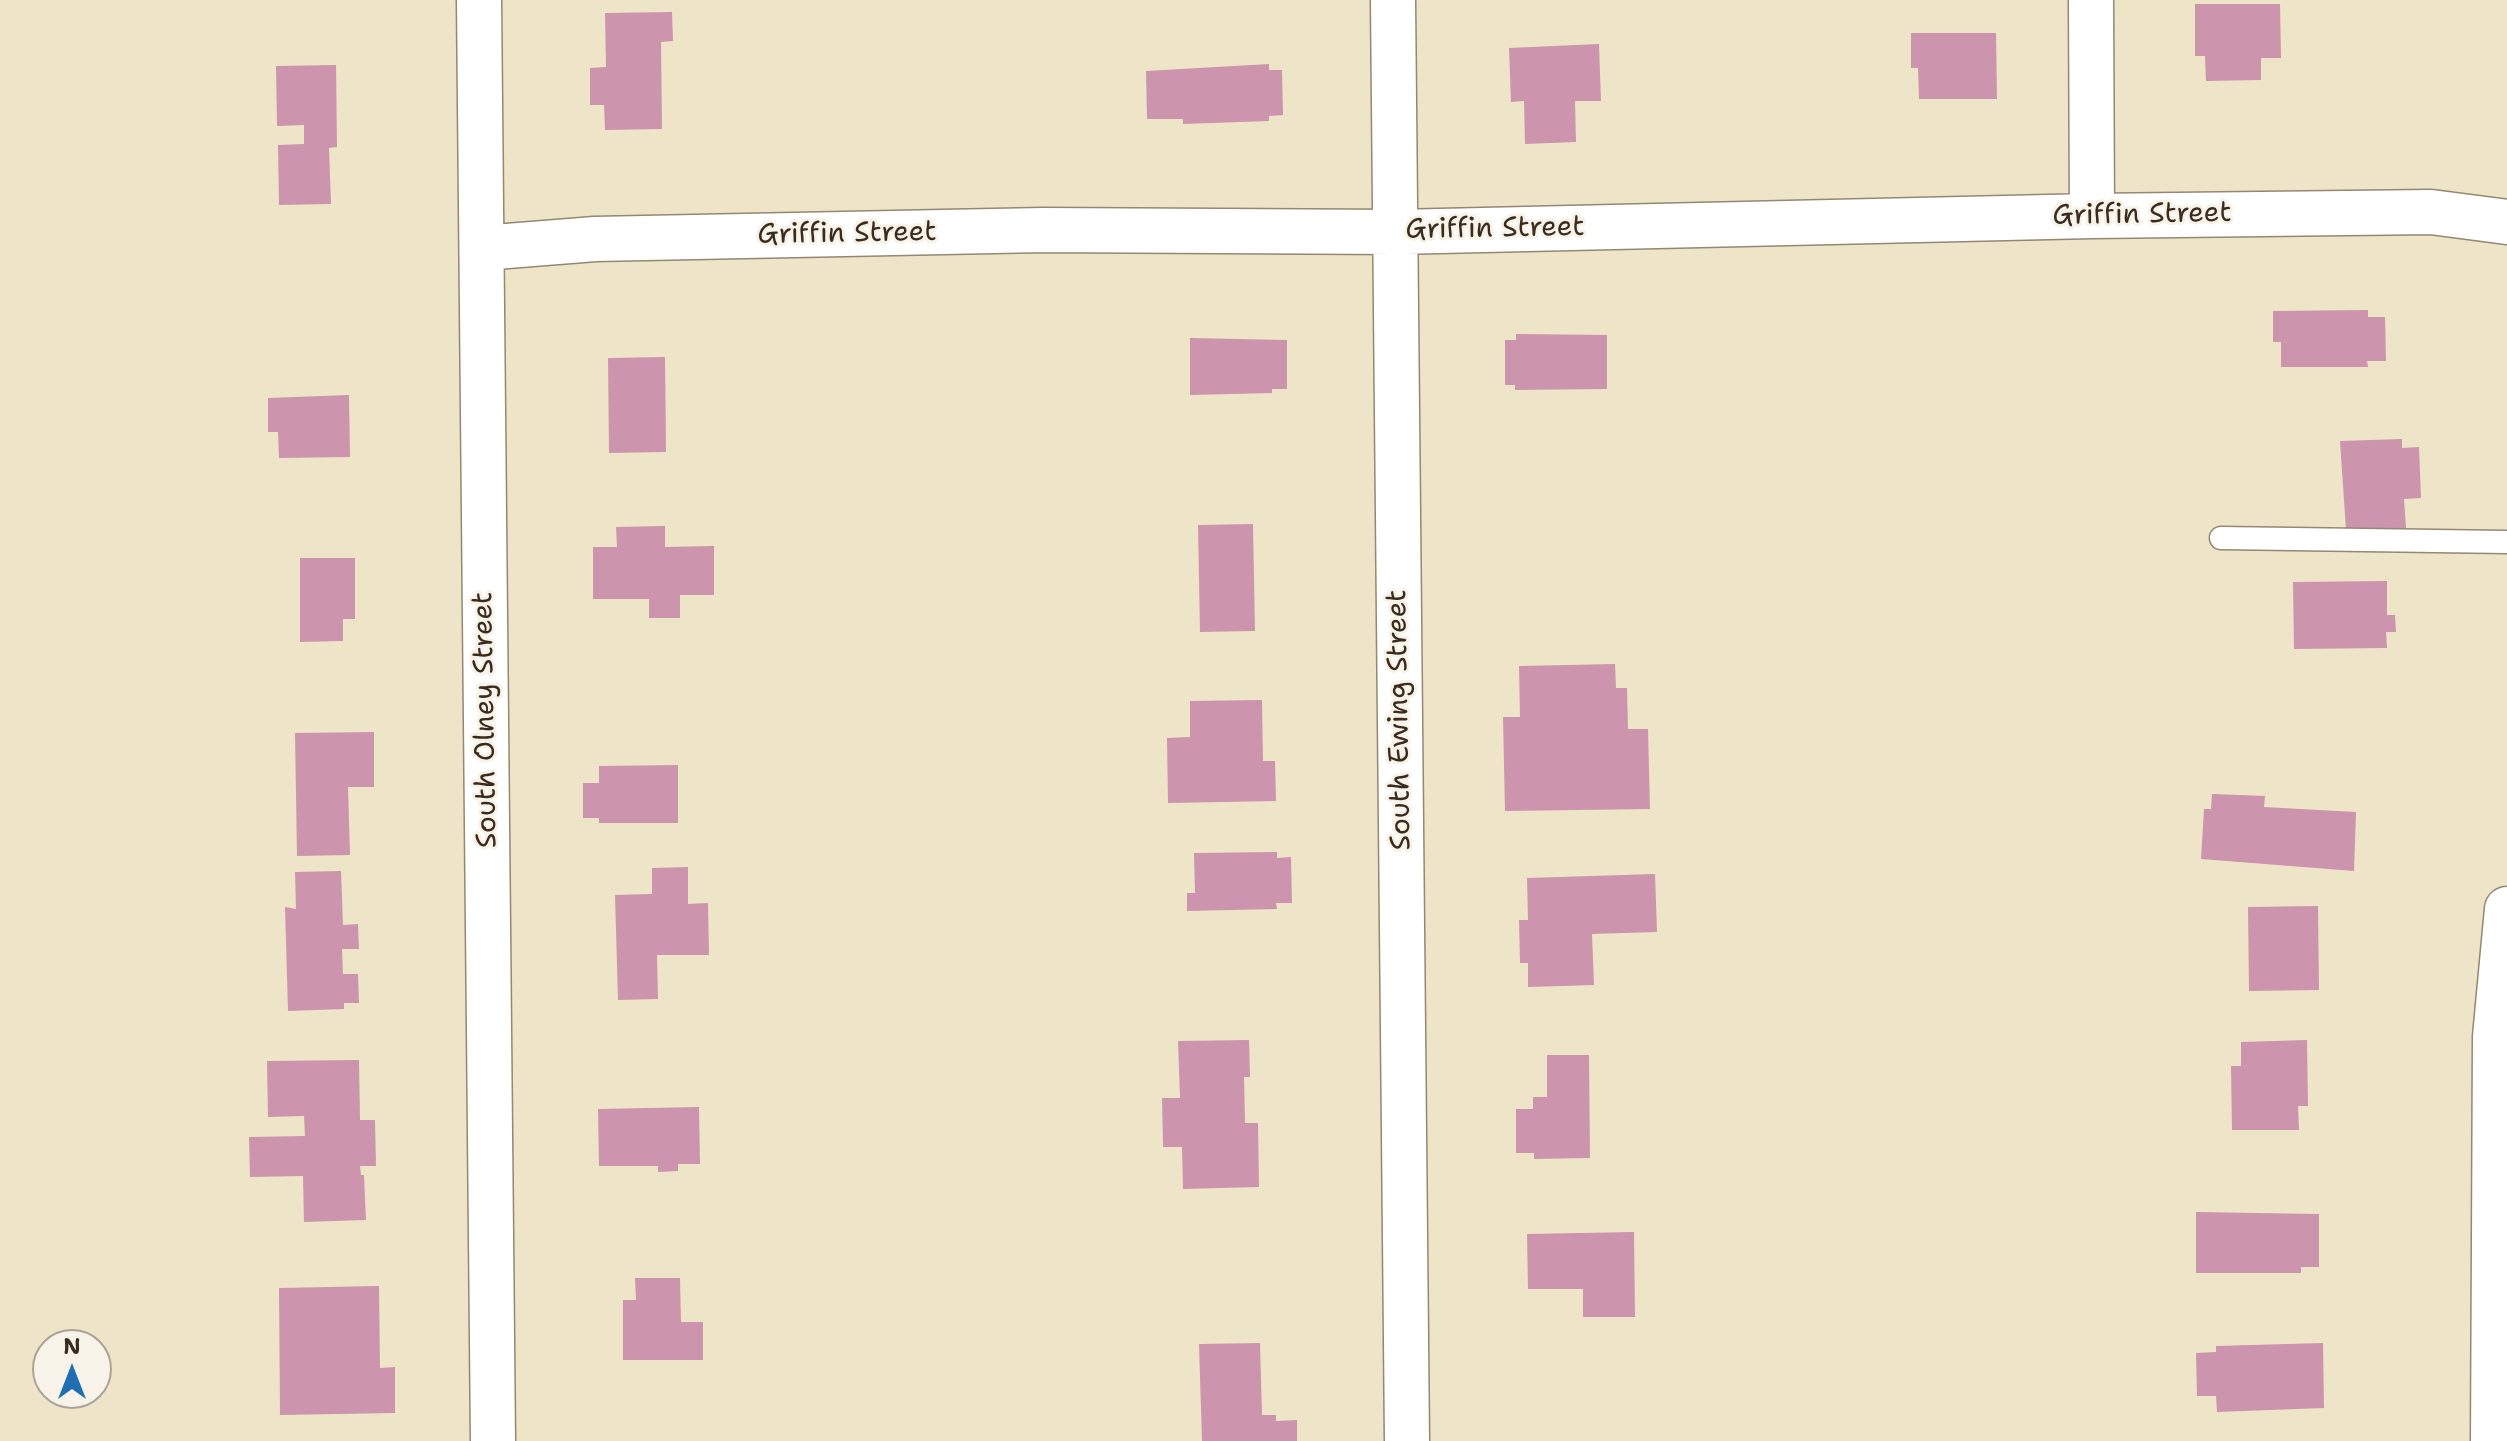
<!DOCTYPE html>
<style>
body{margin:0}
#map{position:relative;width:2507px;height:1441px;overflow:hidden;background:#eee4c8;font-family:"Shantell Sans",sans-serif}
canvas{display:block}
.north{position:absolute;left:32px;top:1329px;width:80px;height:80px;box-sizing:border-box;background:#f7f3e8;border:2px solid #aca397;border-radius:50%;rotate:0deg;font-size:22px;font-weight:700;line-height:32px;text-align:center;color:#3b2a1e}
.north::after{content:'';display:block;margin:auto;width:28px;height:36px;background:#1f6fb2;clip-path:polygon(50% 0,100% 100%,50% 72%,0 100%)}
</style>
<div id="map">
<canvas width="2507" height="1441"></canvas>
<div class="north">N</div>
</div>
<script>
const g = document.querySelector('canvas').getContext('2d');
g.lineJoin = 'round';
function fill(path, color) {
  g.fillStyle = color;
  g.fill(path, 'evenodd');
}
function shape(rows) {
  const path = new Path2D();
  for (const r of rows) {
    path.moveTo(r[0], r[1]);
    for (let i = 2; i < r.length; i += 2) path.lineTo(r[i], r[i + 1]);
  }
  return path;
}
function strokePath(path, color, width, dash) {
  g.strokeStyle = color;
  g.lineWidth = width;
  g.lineCap = dash ? 'butt' : 'round';
  g.setLineDash(dash || []);
  g.stroke(path);
}
function label(font, color, halo, rows, align = 'center') {
  g.font = font + ' "Shantell Sans",sans-serif';
  g.lineWidth = 6;
  g.setLineDash([]);
  g.textBaseline = 'middle';
  g.strokeStyle = halo;
  g.fillStyle = color;
  for (const [text, x, y, turn = 0] of rows) {
    g.save();
    g.translate(x, y);
    g.rotate((+turn || 0) * Math.PI / 180);
    g.textAlign = isNaN(turn) ? turn : align;
    if (halo) g.strokeText(text, 0, 0);
    g.fillText(text, 0, 0);
    g.restore();
  }
}
const building = shape([
 [2195,4,2280,4,2281,58,2261,58,2261,80,2206,81,2205,56,2195,56],
 [672,12,673,41,661,42,662,129,605,130,604,105,590,105,590,68,606,67,605,13],
 [1911,33,1996,33,1997,99,1919,99,1918,68,1911,68],
 [1599,44,1601,101,1575,101,1576,142,1525,144,1524,101,1511,102,1509,48],
 [1269,64,1269,70,1282,70,1283,115,1269,116,1269,121,1183,124,1183,119,1147,119,1146,71],
 [336,65,337,147,329,148,331,204,279,205,278,145,304,144,304,125,277,126,276,66],
 [2368,310,2368,317,2385,317,2386,361,2367,361,2368,367,2281,367,2281,342,2273,342,2273,311],
 [1516,334,1607,335,1607,389,1515,390,1515,385,1505,385,1505,340,1516,340],
 [1190,338,1287,340,1287,389,1272,389,1272,393,1190,395],
 [665,357,666,452,609,453,608,358],
 [349,395,350,457,279,458,278,432,268,432,268,398],
 [2402,439,2402,448,2419,447,2421,498,2404,499,2406,528,2346,530,2340,441],
 [1253,524,1255,631,1200,632,1198,525],
 [665,526,665,547,714,546,714,595,680,595,680,618,649,618,649,599,593,599,593,547,617,547,616,527],
 [300,558,355,558,355,619,343,619,343,641,300,642],
 [2387,581,2387,615,2395,615,2396,632,2386,632,2387,648,2294,649,2293,582],
 [1615,664,1616,688,1627,688,1628,729,1648,729,1650,809,1505,811,1503,717,1520,717,1519,666],
 [1262,700,1263,761,1275,761,1276,801,1168,803,1167,738,1190,737,1190,701],
 [374,732,374,787,348,787,350,855,297,856,295,733],
 [678,765,678,823,599,823,599,818,583,818,583,783,599,783,599,766],
 [2212,794,2265,796,2264,807,2356,812,2354,871,2201,859,2204,809,2211,809],
 [1277,852,1277,858,1291,857,1292,903,1276,903,1277,909,1187,911,1187,893,1195,893,1194,853],
 [688,867,688,904,708,903,709,955,657,955,658,999,618,1000,615,895,652,894,652,868],
 [341,871,343,925,358,924,359,949,342,949,343,974,358,974,359,1003,344,1003,344,1009,288,1011,285,907,296,909,295,872],
 [1655,874,1657,932,1592,934,1594,985,1528,987,1528,963,1520,963,1519,920,1528,920,1527,878],
 [2318,906,2319,990,2249,991,2248,907],
 [1249,1040,1250,1077,1244,1077,1245,1123,1258,1123,1259,1187,1183,1189,1182,1147,1163,1147,1162,1098,1180,1098,1178,1041],
 [2307,1040,2308,1106,2298,1106,2299,1130,2232,1130,2231,1066,2241,1066,2241,1042],
 [1547,1055,1589,1055,1590,1158,1534,1159,1534,1153,1516,1153,1516,1109,1533,1109,1533,1097,1547,1097],
 [359,1060,360,1120,375,1120,376,1166,360,1166,361,1175,364,1175,366,1220,304,1222,303,1176,250,1177,249,1137,305,1136,304,1116,268,1117,267,1061],
 [699,1107,700,1164,678,1164,678,1171,658,1172,658,1166,599,1166,598,1109],
 [2196,1212,2319,1214,2319,1267,2301,1267,2301,1273,2196,1273],
 [1634,1232,1635,1317,1583,1317,1583,1289,1528,1289,1527,1234],
 [635,1278,680,1278,681,1322,703,1322,703,1360,623,1360,623,1300,636,1300],
 [379,1286,380,1368,395,1367,395,1413,280,1415,279,1288],
 [1260,1343,1262,1415,1276,1415,1276,1421,1297,1420,1297,1441,1202,1441,1199,1344],
 [2323,1343,2324,1408,2217,1412,2216,1396,2197,1396,2196,1353,2216,1352,2216,1346]
]);
const lane = shape([
 [2221,538,2507,542]
]);
const street = shape([
 [479,0,493,1441],
 [1393,0,1407,1441],
 [2091,0,2092,216],
 [482,248,595,239,1043,230,1396,232,2092,216,2431,212,2507,222]
]);
const secondary = shape([
 [2493,1441,2495,1037,2507,909]
]);
const streetNames = [
 ["Griffin Street",2142,215,-1],
 ["Griffin Street",1495,229,-1],
 ["Griffin Street",847,234,-1],
 ["South Olney Street",486,720,-91],
 ["South Ewing Street",1400,720,-91]
];
fill(building, '#cd94ad');
strokePath(lane, '#948773', 25);
strokePath(street, '#948773', 47);
strokePath(secondary, '#948773', 47);
strokePath(lane, '#fff', 22);
strokePath(street, '#fff', 44);
strokePath(secondary, '#fff', 44);
label('28px', '#3b2a1e', '#f7f3e8', streetNames);
</script>
